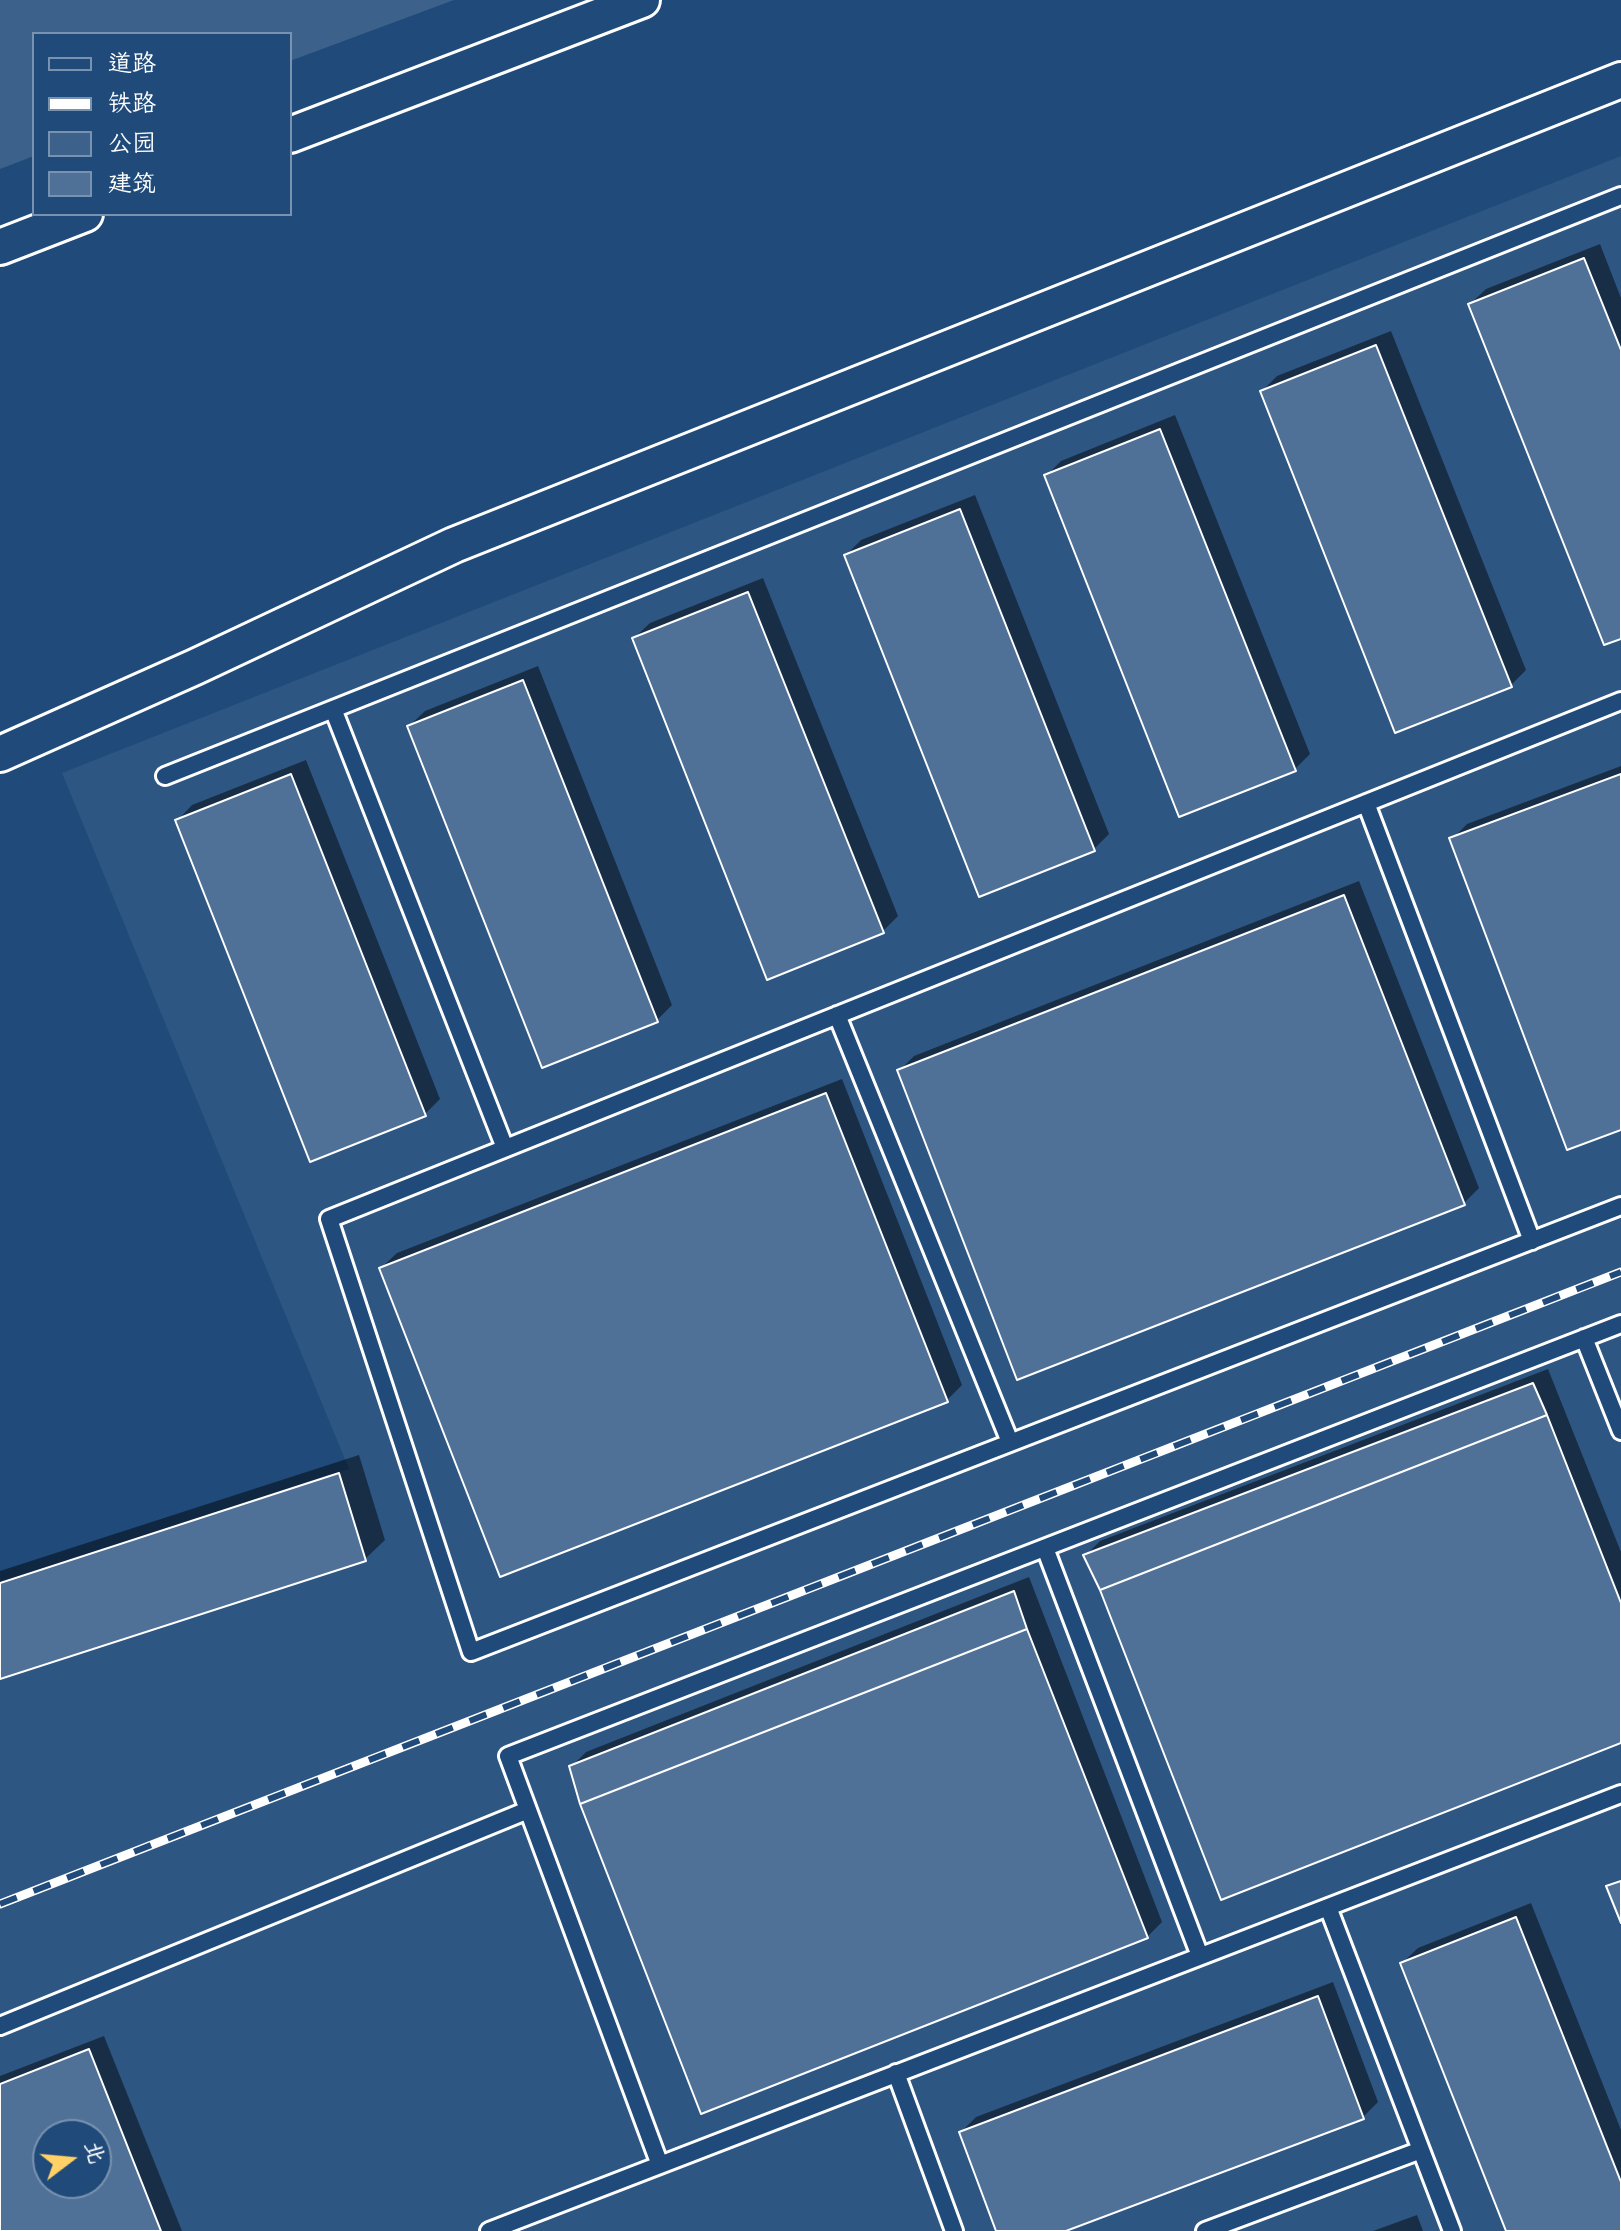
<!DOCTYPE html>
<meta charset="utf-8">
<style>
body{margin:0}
#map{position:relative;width:1621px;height:2231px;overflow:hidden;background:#1f4a7a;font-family:Kalam,"LXGW WenKai TC",sans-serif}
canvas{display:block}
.legend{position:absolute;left:32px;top:32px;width:260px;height:184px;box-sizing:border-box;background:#1f4a7a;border:2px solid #7992af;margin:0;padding:10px 14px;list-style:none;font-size:24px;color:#fff}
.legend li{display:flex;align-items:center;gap:16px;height:40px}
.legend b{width:40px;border:2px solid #7992af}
.north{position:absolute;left:32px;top:2119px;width:80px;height:80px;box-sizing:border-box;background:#1f4a7a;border:2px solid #7992af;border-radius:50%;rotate:74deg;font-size:22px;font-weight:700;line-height:32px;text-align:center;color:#fff}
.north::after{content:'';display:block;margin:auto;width:28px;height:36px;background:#ffd166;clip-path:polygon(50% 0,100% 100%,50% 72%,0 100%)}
</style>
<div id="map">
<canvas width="1621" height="2231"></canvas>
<ul class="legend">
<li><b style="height:10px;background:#1f4a7a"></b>道路</li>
<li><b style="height:10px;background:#fff"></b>铁路</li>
<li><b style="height:22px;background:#3c618b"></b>公园</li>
<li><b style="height:22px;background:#507197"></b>建筑</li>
</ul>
<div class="north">北</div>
</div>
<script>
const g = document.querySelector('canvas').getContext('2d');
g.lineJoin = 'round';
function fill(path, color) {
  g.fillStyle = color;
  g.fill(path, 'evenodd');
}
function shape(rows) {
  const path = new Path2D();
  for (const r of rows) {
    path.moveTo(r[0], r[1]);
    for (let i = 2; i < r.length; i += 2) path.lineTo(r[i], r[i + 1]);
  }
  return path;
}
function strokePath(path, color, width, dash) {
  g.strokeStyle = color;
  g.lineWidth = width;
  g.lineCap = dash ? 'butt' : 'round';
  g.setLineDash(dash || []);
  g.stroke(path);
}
const built = shape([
 [1621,156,1621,2231,0,2231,0,1583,349,1469,62,773],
 [48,2135,96,2135,96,2183,48,2183]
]);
const green = shape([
 [0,0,454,0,290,61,290,34,34,34,34,156,0,169]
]);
const shadow = shape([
 [1600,244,1621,298,1621,636,1470,304,1486,289],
 [1391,331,1526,670,1511,685,1262,391,1277,376],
 [1175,415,1310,754,1295,769,1046,476,1061,461],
 [975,495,1109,834,1094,849,980,894,846,555,861,540],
 [763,578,898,916,883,931,634,638,650,623],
 [538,666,672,1005,657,1020,409,726,425,711],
 [306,760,440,1099,425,1114,312,1160,177,821,192,805],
 [1621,766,1621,1128,1452,839,1467,824],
 [1359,881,1479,1188,1464,1203,899,1071,914,1056],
 [842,1079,962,1385,947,1400,381,1268,397,1253],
 [1548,1369,1621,1552,1621,1741,1102,1590,1085,1556,1100,1541],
 [359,1455,385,1540,365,1559,0,1677,0,1571],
 [1029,1577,1162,1922,1147,1937,571,1767,586,1752],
 [1531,1903,1621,2130,1621,2231,1508,2231,1402,1963,1418,1948],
 [1333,1982,1378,2102,1363,2117,1060,2231,999,2231,961,2132,976,2117],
 [104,2036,182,2231,0,2231,0,2076],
 [48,2135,96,2135,96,2183,48,2183],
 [1417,2215,1423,2231,1373,2231]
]);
const building = shape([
 [1584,258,1621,350,1621,639,1604,645,1468,304,1584,258],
 [1376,345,1512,687,1395,733,1260,391,1376,345],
 [1160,429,1296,771,1179,817,1044,475,1160,429],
 [960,509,1095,851,979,897,844,555,960,509],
 [748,592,884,933,767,980,632,638,748,592],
 [523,680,658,1022,542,1068,407,726,523,680],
 [291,774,426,1116,310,1162,175,820,291,774],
 [1621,774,1621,1130,1567,1150,1449,838,1621,774],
 [1344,895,1465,1205,1017,1380,897,1070,1344,895],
 [826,1093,948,1402,500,1577,379,1268,826,1093],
 [1533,1383,1547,1415,1100,1590,1083,1555,1533,1383],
 [1547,1415,1621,1603,1621,1743,1221,1900,1100,1590,1547,1415],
 [339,1473,366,1561,0,1679,0,1583,339,1473],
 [1014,1591,1027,1629,580,1804,569,1766,1014,1591],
 [1027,1629,1148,1938,701,2114,580,1804,1027,1629],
 [1621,1881,1621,1923,1606,1886,1621,1881],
 [1516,1917,1621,2182,1621,2231,1506,2231,1400,1963,1516,1917],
 [1318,1996,1364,2119,1066,2231,996,2231,959,2132,1318,1996],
 [89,2049,161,2231,0,2231,0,2084,89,2049],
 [48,2135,96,2135,96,2183,48,2183,48,2135]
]);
const lane = shape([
 [1621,701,329,1219,471,1652,1621,1206],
 [333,709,505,1148],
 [165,776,1621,196],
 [1366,803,1532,1241],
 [837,1015,1010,1442],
 [1584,1338,1621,1431],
 [1045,1548,1200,1956],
 [1328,1907,1452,2231],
 [0,2026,528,1810],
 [896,2073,954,2231],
 [660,2165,508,1756,1621,1324],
 [489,2231,1621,1794],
 [1205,2231,1421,2150]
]);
const street = shape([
 [290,135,642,0],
 [0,247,85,214],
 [0,754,195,667,454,545,1621,80]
]);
const rail = shape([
 [0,1904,1621,1272]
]);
fill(built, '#2e5683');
fill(green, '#3c618b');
fill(shadow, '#0007');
fill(building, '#507197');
strokePath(building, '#fff', 2);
strokePath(lane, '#fff', 22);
strokePath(street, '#fff', 40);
strokePath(lane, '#1f4a7a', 16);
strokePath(street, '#1f4a7a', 34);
strokePath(rail, '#fff', 9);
strokePath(rail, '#1f4a7a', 6, [18]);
</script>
